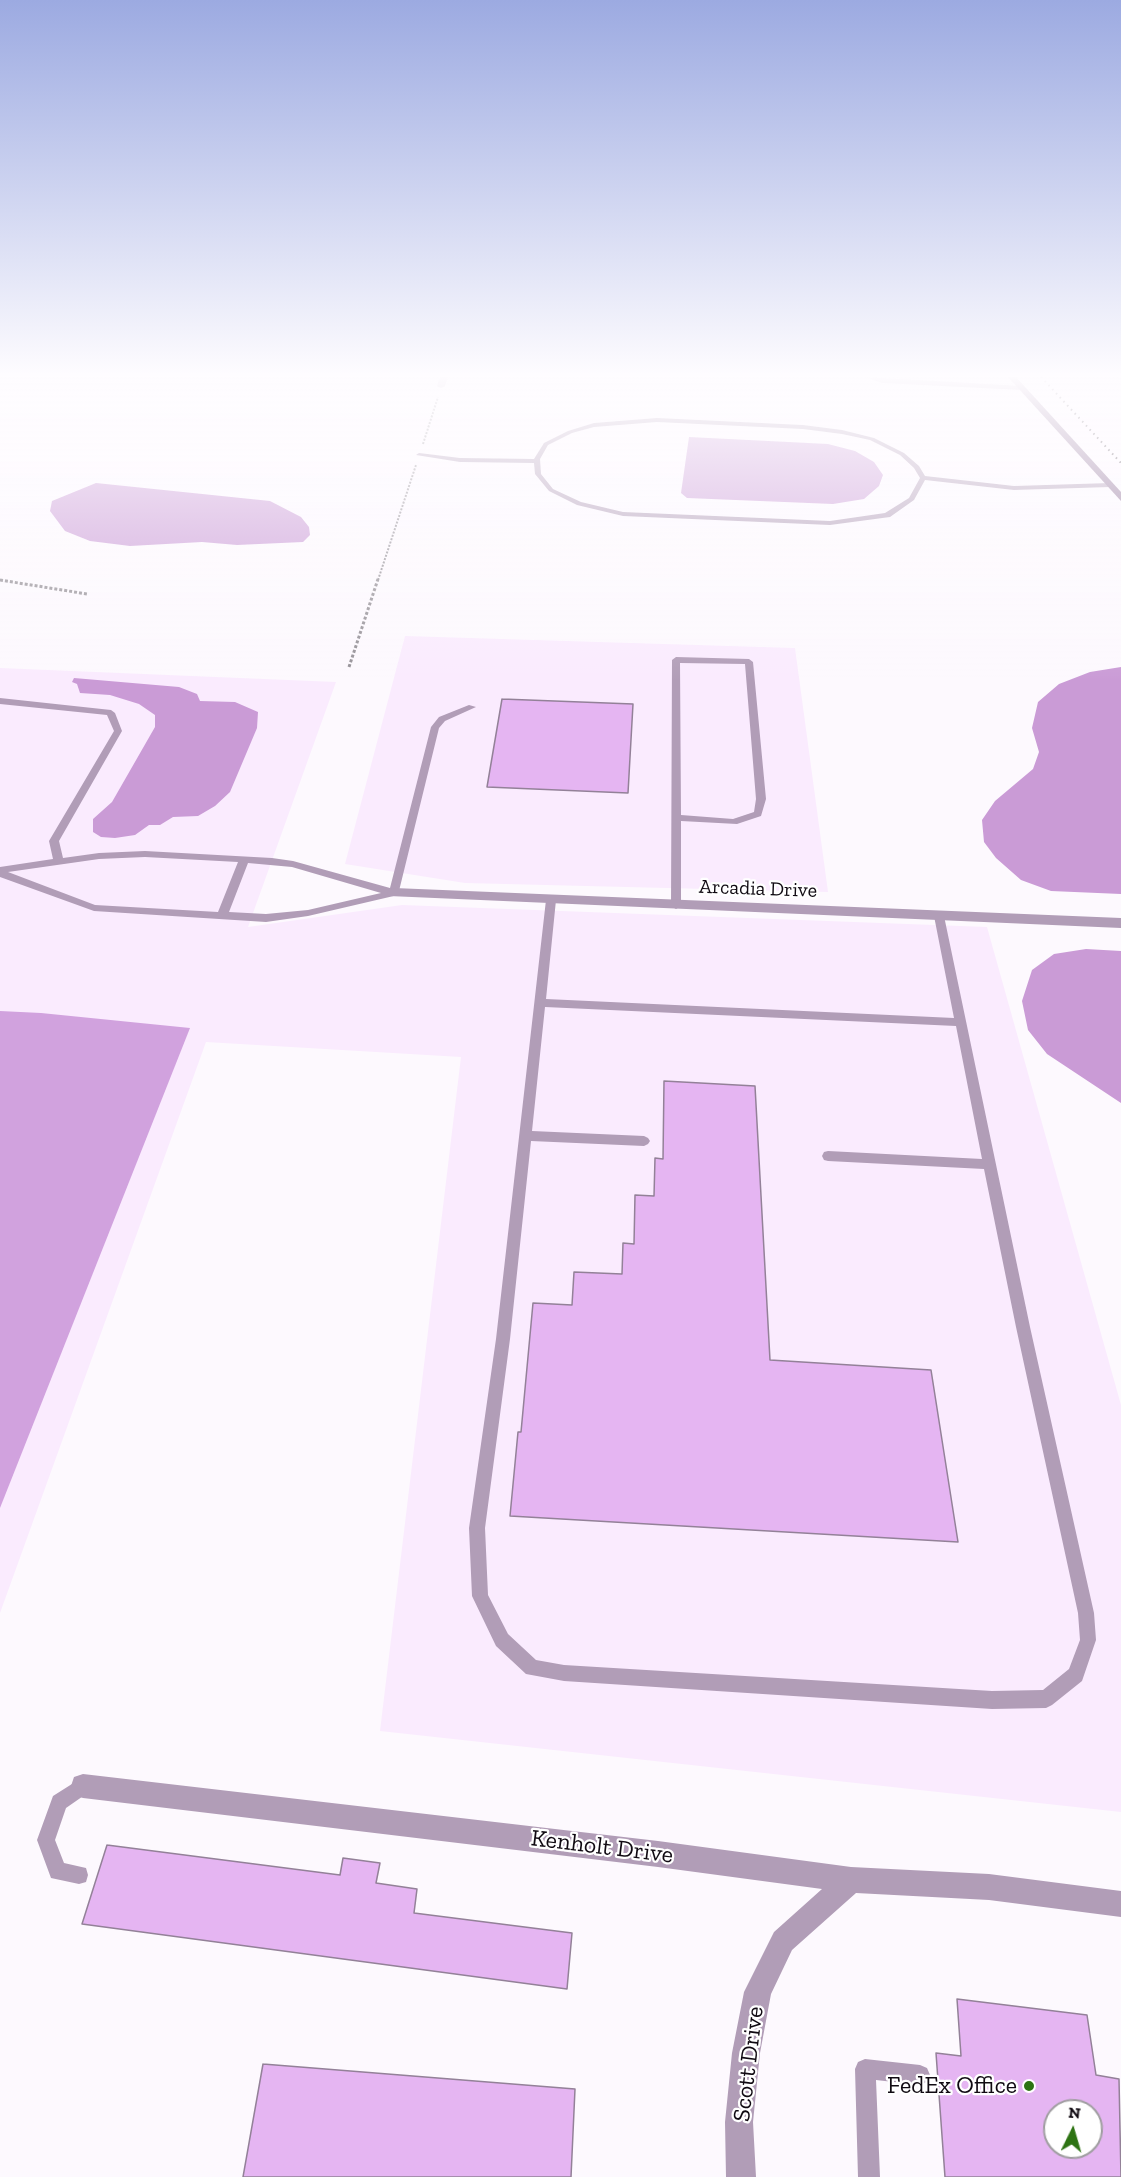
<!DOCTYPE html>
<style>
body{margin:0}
#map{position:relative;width:1121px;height:2177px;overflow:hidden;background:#fdf9fe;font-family:"Zilla Slab",serif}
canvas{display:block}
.north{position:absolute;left:1043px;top:2099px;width:60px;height:60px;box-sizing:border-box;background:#fff;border:2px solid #9f9da0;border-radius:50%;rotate:5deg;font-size:16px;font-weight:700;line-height:24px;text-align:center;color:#100a12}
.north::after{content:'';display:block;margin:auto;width:21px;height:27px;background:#2d7313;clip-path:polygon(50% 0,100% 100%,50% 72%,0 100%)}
</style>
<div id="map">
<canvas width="1121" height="2177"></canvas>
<div class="north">N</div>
</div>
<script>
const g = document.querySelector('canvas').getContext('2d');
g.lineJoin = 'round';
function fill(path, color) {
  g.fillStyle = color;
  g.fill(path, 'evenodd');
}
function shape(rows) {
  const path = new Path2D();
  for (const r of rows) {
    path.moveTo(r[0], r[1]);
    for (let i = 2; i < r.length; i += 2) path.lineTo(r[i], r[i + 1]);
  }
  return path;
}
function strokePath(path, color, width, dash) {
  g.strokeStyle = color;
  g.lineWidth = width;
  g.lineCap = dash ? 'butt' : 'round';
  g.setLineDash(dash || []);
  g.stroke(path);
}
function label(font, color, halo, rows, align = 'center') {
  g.font = font + ' "Zilla Slab",serif';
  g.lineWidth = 4.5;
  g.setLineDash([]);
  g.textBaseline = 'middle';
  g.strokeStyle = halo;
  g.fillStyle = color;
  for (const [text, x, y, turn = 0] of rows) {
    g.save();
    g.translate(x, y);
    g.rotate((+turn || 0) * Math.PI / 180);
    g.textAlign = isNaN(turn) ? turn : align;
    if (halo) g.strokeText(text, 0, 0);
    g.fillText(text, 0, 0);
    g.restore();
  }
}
const built = shape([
 [405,636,795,648,828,892,465,883,345,864],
 [0,668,336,682,248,927,402,905,987,927,1121,1405,1121,1812,380,1731,461,1057,206,1042,0,1613]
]);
const forest = shape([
 [0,1011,41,1013,190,1028,0,1508]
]);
const water = shape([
 [689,437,828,444,855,451,874,462,883,475,879,486,864,499,833,504,687,498,681,493],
 [96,483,270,501,301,517,309,527,310,535,303,542,237,545,202,542,130,546,90,541,65,531,50,511,52,501],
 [1121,667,1121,894,1051,891,1021,880,996,858,984,842,982,820,995,801,1033,769,1039,752,1032,728,1038,702,1059,684,1090,672],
 [74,678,179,687,197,694,200,701,235,702,258,712,257,728,230,792,215,806,198,816,173,817,160,825,149,825,135,835,115,838,101,837,93,832,93,819,112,802,155,727,155,715,139,704,110,695,80,693,77,684,72,682],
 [1086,949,1121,951,1121,1103,1047,1054,1028,1030,1022,1001,1032,970,1054,954]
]);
const building = shape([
 [502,699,633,704,628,793,487,787,502,699],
 [664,1081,755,1086,770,1360,931,1370,958,1542,510,1516,518,1432,521,1432,533,1303,572,1305,574,1272,622,1274,623,1243,634,1244,635,1195,654,1196,655,1158,663,1159,664,1081],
 [107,1845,340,1875,343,1858,380,1863,376,1883,417,1889,414,1913,572,1933,567,1989,82,1924,107,1845],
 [957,1999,1087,2015,1096,2075,1119,2079,1121,2177,945,2177,936,2053,961,2056,957,1999],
 [1055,2111,1091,2111,1091,2147,1055,2147,1055,2111],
 [263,2064,575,2089,571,2177,243,2177,263,2064]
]);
const pathFar1 = shape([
 [423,444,438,397],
 [0,580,3,580],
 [378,580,416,465]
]);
const path = shape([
 [0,580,87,594],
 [349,667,378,579]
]);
const service = shape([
 [866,377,1022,386,1025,388,1022,390,882,383,866,377],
 [657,418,803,425,842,430,874,438,904,453,919,466,925,476,1014,486,1110,483,1113,485,1110,487,1014,490,925,480,914,500,890,517,830,525,623,516,577,505,549,491,535,474,534,463,460,462,416,455,419,453,460,458,534,459,544,443,568,431,594,423,657,418],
 [657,422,803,429,842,434,870,440,900,455,914,468,920,478,909,498,885,513,830,521,623,512,581,502,553,489,541,474,540,459,548,445,572,433,594,427,657,422],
 [676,657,749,659,753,662,766,799,761,816,737,824,681,821,681,906,676,909,671,906,672,660,676,657],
 [680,663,745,664,756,799,754,812,733,819,681,815,680,663],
 [0,698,111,710,115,713,122,731,59,841,63,858,99,853,145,851,272,858,293,861,390,888,431,727,439,717,469,705,476,707,445,721,439,728,398,895,308,916,266,922,94,911,0,877,0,867,53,859,49,841,114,731,107,715,0,704,0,698],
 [145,857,238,862,218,912,95,905,8,872,99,859,145,857],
 [248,863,292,867,381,893,308,910,266,914,229,912,248,863],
 [551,897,556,900,546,999,954,1018,934,916,939,913,944,916,1030,1327,1094,1613,1096,1640,1082,1681,1052,1705,1046,1708,992,1709,564,1681,526,1674,496,1646,472,1596,469,1528,496,1339,546,900,551,897],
 [545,1007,956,1026,982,1159,828,1151,824,1152,822,1156,824,1160,828,1161,984,1169,1016,1327,1078,1613,1080,1640,1069,1669,1043,1690,992,1691,564,1665,536,1660,508,1634,488,1595,485,1528,510,1339,531,1141,644,1146,648,1144,650,1141,648,1138,644,1136,532,1131,545,1007],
 [83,1777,89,1780,92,1786,89,1792,66,1808,55,1840,64,1863,86,1868,88,1875,86,1882,79,1884,51,1878,37,1840,53,1796,83,1777],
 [865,2059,920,2065,927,2068,930,2075,927,2082,920,2085,876,2080,880,2177,858,2177,855,2069,858,2062,865,2059]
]);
const minor = shape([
 [440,377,448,377,445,386,441,388,437,386,440,377],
 [394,888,1121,918,1121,928,389,896,387,893,389,890,394,888],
 [83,1774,658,1841,851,1867,989,1874,1121,1891,1121,1917,989,1900,856,1893,792,1950,771,1994,760,2053,753,2122,756,2177,726,2177,725,2122,732,2053,744,1992,774,1932,822,1889,658,1867,83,1798,74,1795,71,1786,74,1777,83,1774]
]);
const secondary = shape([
 [1008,377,1016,377,1121,492,1121,501,1008,377]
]);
const rail = shape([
 [1041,377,1121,463]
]);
const markers = [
 [1029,2086,6,"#2d7313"]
];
const streetNames = [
 ["Arcadia Drive",758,889,2]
];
const nearStreetnames = [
 ["Kenholt Drive",602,1847,7],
 ["Scott Drive",749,2064,-83]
];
const nearPoinames = [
 ["FedEx Office",1017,2086]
];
fill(built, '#faebfe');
fill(forest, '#d1a2de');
fill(water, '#ca9bd6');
fill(building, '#e5b5f2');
strokePath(building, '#938198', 1.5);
strokePath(pathFar1, '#959197', 2, [2, 1.5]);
strokePath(path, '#959197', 3, [3, 2]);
fill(service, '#b19db7');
fill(minor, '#b19db7');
fill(secondary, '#8d7095');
strokePath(rail, '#514b52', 2, [1.5, 4]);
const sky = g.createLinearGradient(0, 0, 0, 681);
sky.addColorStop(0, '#9caae1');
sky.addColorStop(0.55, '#fefcff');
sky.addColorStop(1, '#fefcff00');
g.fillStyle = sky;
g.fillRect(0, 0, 1121, 681);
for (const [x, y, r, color] of markers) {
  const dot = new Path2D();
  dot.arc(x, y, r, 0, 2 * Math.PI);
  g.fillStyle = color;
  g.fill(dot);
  strokePath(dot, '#fff', 2);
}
label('20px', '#100a12', '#fff', streetNames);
label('24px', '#100a12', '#fff', nearStreetnames);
label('24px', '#100a12', '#fff', nearPoinames, 'right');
</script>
